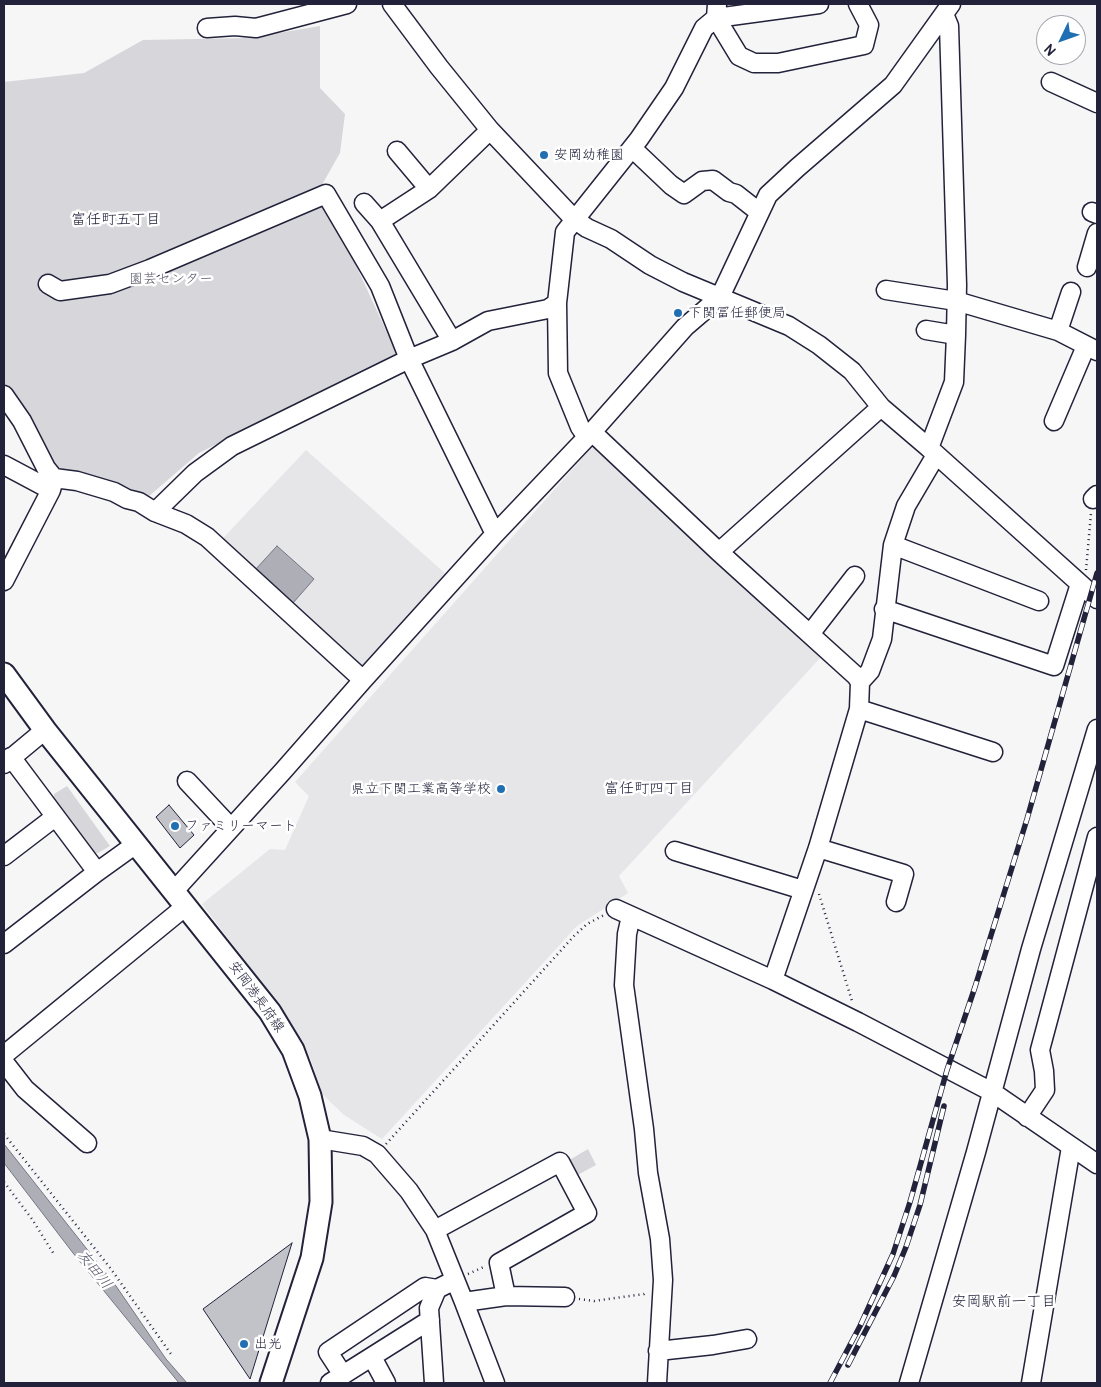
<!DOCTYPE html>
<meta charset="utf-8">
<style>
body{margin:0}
#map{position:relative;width:1101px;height:1387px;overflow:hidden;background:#f6f6f7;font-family:Pangolin,sans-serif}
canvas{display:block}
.frame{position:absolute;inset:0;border:5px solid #22223b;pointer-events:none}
.north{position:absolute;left:1036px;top:15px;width:50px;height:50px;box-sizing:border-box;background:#fff;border:1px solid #a7a7b1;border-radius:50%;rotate:228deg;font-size:14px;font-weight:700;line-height:20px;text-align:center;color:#22223b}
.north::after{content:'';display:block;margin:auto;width:18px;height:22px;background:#1f6fb2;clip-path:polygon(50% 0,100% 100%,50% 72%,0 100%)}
</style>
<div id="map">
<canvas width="1101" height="1387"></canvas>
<div class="frame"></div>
<div class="north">N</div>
</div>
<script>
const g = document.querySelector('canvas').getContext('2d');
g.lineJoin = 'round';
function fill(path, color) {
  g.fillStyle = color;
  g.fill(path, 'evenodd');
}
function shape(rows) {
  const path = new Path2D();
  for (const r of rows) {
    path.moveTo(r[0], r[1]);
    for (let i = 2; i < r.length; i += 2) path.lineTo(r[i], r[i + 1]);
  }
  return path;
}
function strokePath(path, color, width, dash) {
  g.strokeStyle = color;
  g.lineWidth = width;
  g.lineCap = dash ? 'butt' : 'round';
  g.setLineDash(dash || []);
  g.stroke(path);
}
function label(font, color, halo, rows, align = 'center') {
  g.font = font + ' Pangolin,"Klee One",sans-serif';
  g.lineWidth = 5;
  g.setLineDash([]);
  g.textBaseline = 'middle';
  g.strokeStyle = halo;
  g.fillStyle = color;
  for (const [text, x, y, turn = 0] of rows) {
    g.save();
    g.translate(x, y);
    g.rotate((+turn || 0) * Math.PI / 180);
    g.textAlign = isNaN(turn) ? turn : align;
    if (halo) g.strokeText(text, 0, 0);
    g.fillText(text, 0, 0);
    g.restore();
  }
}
const built = shape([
 [594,445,822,656,619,876,628,893,577,926,382,1139,344,1115,322,1094,311,1060,280,1007,202,904,270,849,285,850,309,796,295,782],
 [306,450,446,574,350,680,210,552]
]);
const green = shape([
 [320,26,320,88,345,114,340,153,323,183,322,206,352,257,397,354,199,453,148,497,58,469,20,401,4,385,4,82,84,73,143,40,248,38],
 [67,786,110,846,98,853,90,853,53,801,54,794],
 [588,1149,596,1165,574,1177,566,1162]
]);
const water = shape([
 [277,546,314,579,293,603,255,570,277,546],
 [4,1144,116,1286,166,1359,187,1383,179,1383,73,1253,4,1163,4,1144]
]);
const building = shape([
 [169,805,194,835,180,848,156,817,169,805],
 [292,1243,250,1379,203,1309,292,1243]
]);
const path = shape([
 [1086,570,1091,513],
 [819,894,852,1001],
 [4,1134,111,1269,173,1357],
 [386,1144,574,936,587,924,604,915],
 [4,1182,32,1219,55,1256],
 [468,1274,486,1266],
 [579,1299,594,1301,644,1294,647,1292]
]);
const minor = shape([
 [392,4,439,67,490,130,574,219,587,228,611,239,650,265,683,282,789,326,819,345,852,371,881,407,929,448,1097,599],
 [819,4,716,18,739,56,754,63,778,63,864,45,869,25,858,4],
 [207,28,235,26,256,28,347,4],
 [1051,82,1097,103],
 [632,148,671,185,684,194,702,181,713,180,729,192,736,194,759,212],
 [397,151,429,189],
 [364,203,380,221,452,341],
 [1092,212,1097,214],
 [380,221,429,189,490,130],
 [1087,267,1097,233],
 [48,284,60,291,110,284,150,269,326,194,380,286,409,359,495,534],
 [886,290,956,301,1058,331,1097,351],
 [926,330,956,335],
 [1058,331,1071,292],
 [4,395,22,421,46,468,54,478,77,481,114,492,127,499,139,502,155,512,186,524,207,537,363,680],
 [1054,421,1086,346],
 [592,432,719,552,856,676,860,682,859,709,818,848,773,980],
 [587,437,580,427,558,373,557,303,565,232,639,139,674,88,704,28,716,18,717,4],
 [929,448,954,382,956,335,957,285,949,26,944,14],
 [4,465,51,490,54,479],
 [1093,499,1097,495],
 [155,512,195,473,232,446,409,359,452,341,488,321,548,309,557,303],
 [893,545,1039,601],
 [719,552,881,407],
 [4,581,51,490],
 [884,609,1054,666,1080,584],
 [810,634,855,576],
 [860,682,870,671,882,639,893,545,906,506,936,455],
 [859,709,993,752],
 [11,757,97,872],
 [4,764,45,730],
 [187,781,231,828],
 [818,848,904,874,896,902],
 [675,851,803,890],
 [4,856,55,817],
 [174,891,283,771,363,680,495,534,592,432,685,327,720,297,768,195,797,168,893,85,951,4],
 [616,909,773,980,858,1022,992,1092,1097,1164],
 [631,916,627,934,624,985,644,1129,648,1173,660,1239,663,1280,657,1383],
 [4,944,97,872,136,844],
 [4,1055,186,906],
 [4,1062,25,1089,87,1143],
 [1027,1117,1045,1090,1044,1071,1040,1050,1097,837],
 [320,1139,363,1146,377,1154,409,1191,435,1230,464,1302,495,1383],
 [435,1230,560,1162,587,1213,499,1263,506,1296],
 [464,1302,506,1296,565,1297],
 [658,1351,713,1345,747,1339],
 [372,1357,386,1383],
 [343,1375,328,1352,425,1287,437,1289],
 [330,1383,430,1320],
 [434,1383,429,1308,437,1289,447,1284],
 [909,1383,976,1152,1031,949,1097,729],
 [1031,1383,1071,1147]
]);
const major = shape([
 [4,674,45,730,270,1012,293,1050,310,1096,320,1139,321,1202,312,1258,271,1383]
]);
const rail = shape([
 [848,1365,894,1276,906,1247,920,1205,944,1106],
 [830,1383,860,1326,893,1254,910,1202,947,1070,975,987,1027,819,1097,573]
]);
const markers = [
 [544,155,5,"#1f6fb2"],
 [678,313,5,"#1f6fb2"],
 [501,789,5,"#1f6fb2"],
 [175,826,5,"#1f6fb2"],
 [244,1344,5,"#1f6fb2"]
];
const poiNames = [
 ["安岡幼稚園",554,155],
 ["下関冨任郵便局",688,313],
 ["県立下関工業高等学校",491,789,"right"],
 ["ファミリーマート",185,826],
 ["出光",254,1344]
];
const parkNames = [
 ["園芸センター",171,279]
];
const streetNames = [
 ["安岡港長府線",256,997,54]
];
const neighbourhoodNames = [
 ["富任町五丁目",116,220],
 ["富任町四丁目",649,789],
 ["安岡駅前一丁目",1004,1302]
];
const waterNames = [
 ["友田川",94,1270,51]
];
fill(built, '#e6e6e9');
fill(green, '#d7d7db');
fill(water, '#aeaeb7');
strokePath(water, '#767685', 1);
fill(building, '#c2c2c9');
strokePath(building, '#22223b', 1);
strokePath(minor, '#22223b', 21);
strokePath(major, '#22223b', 25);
strokePath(path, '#22223b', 2.5, [1, 4]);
strokePath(minor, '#fff', 18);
strokePath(major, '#fff', 21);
strokePath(rail, '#22223b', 5.5);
strokePath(rail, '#fff', 4, [11]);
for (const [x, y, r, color] of markers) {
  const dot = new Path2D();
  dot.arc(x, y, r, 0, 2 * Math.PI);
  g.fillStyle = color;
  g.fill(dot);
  strokePath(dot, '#fff', 2);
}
label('14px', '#22223b', '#fff', poiNames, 'left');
label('14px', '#58586b', '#fff', parkNames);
label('14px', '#22223b', '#fff', streetNames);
label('15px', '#22223b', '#fff', neighbourhoodNames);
label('italic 15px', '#5a5a6d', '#fff', waterNames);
</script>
